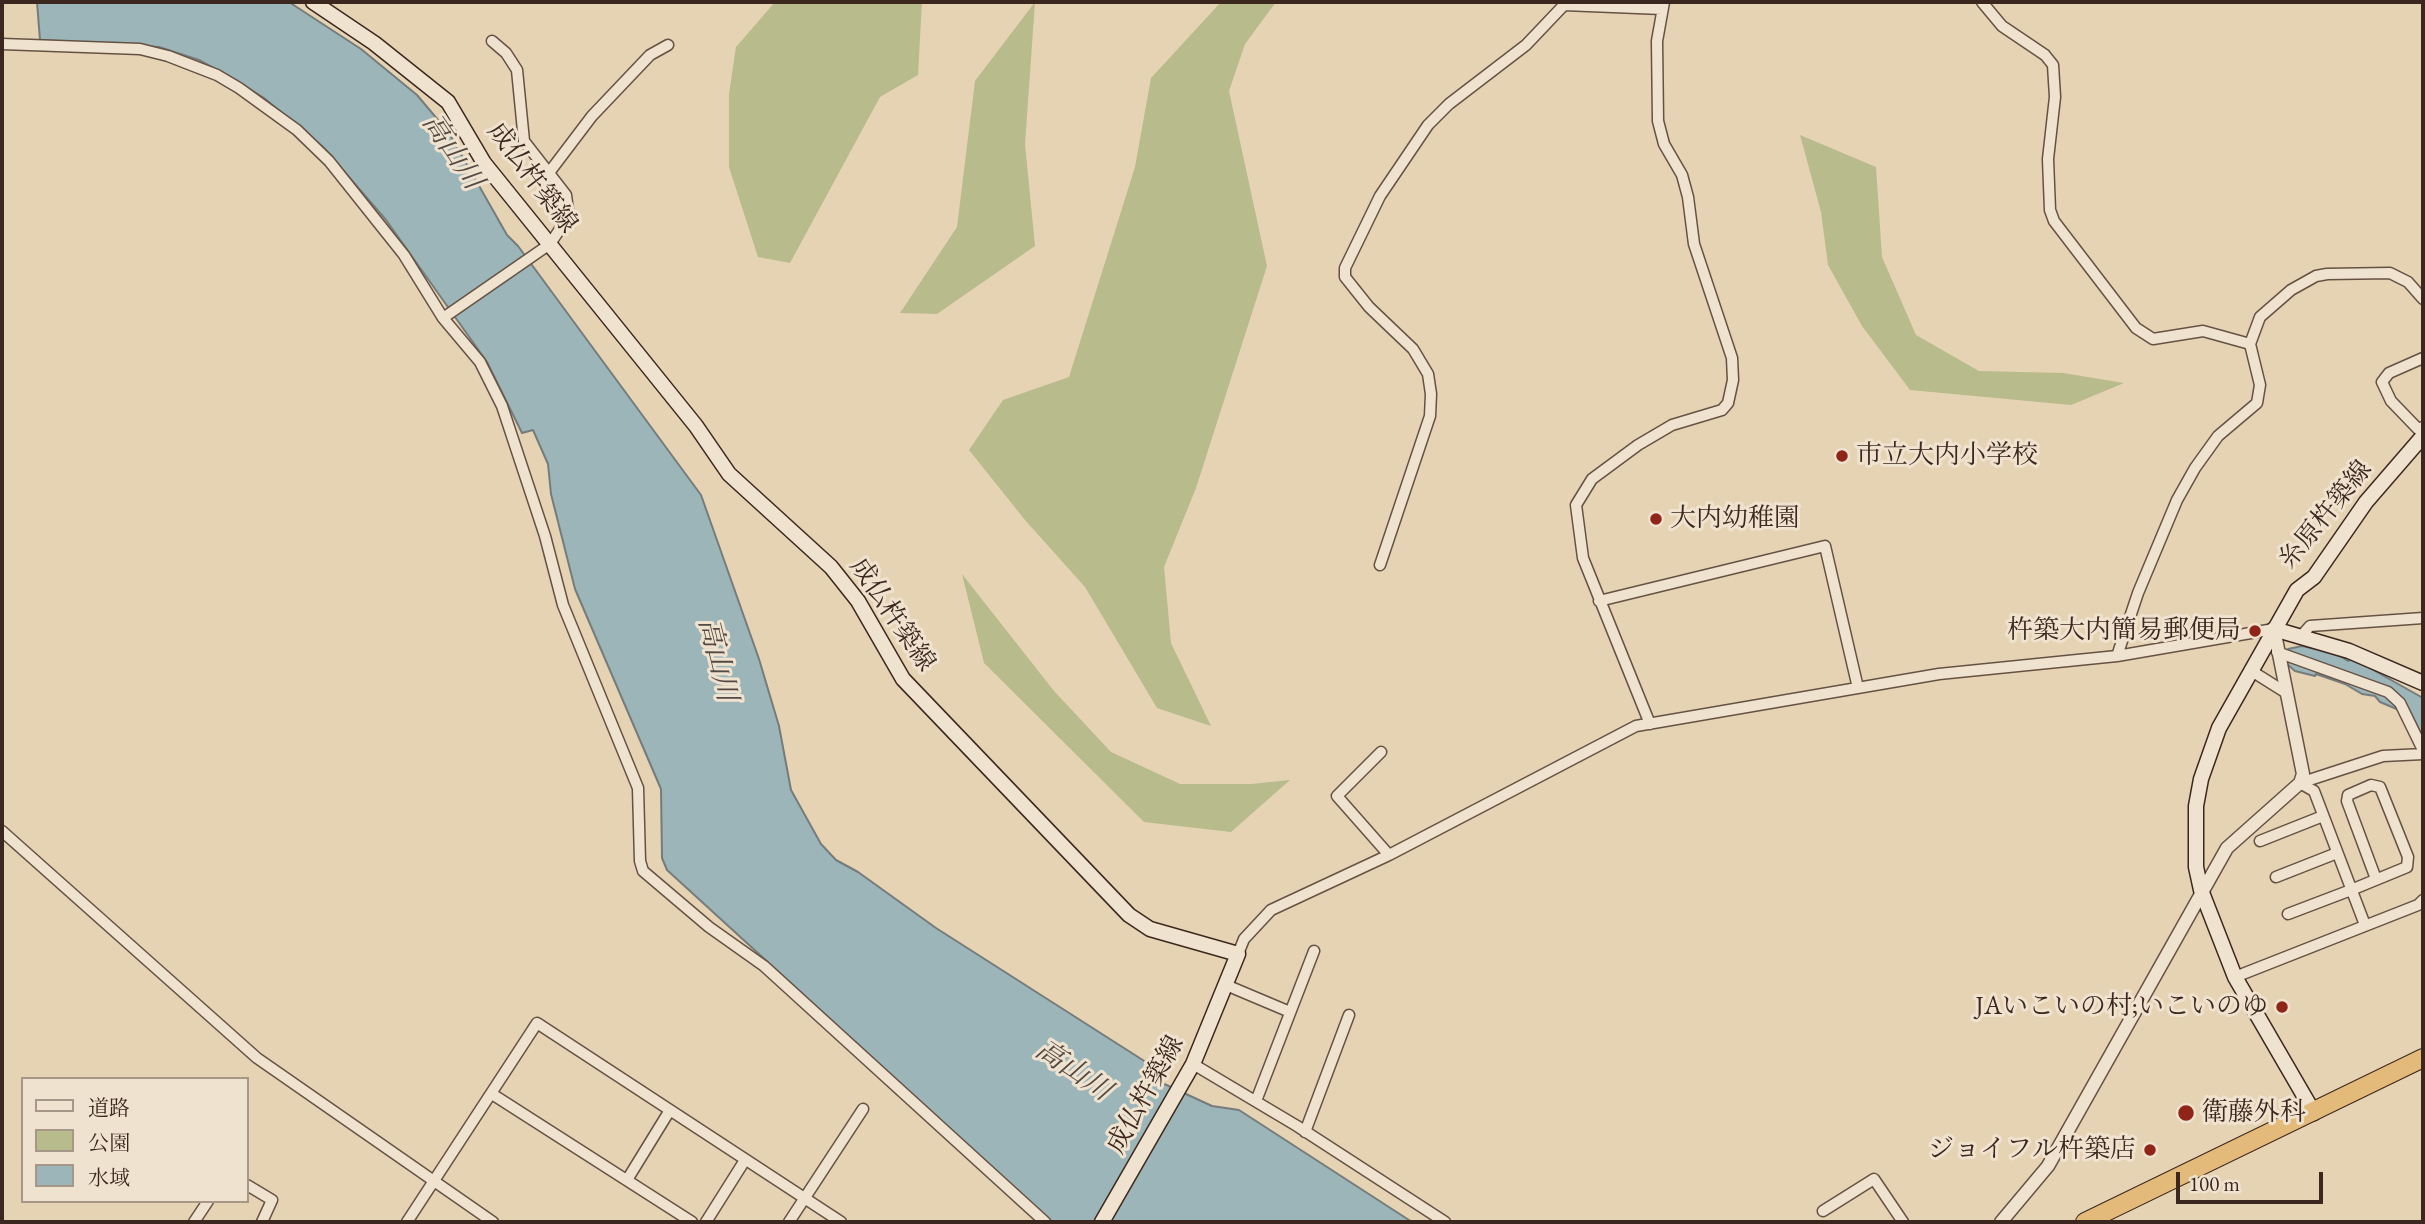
<!DOCTYPE html>
<meta charset="utf-8">
<style>
body{margin:0}
#map{position:relative;width:2425px;height:1224px;overflow:hidden;background:#e6d3b4;font-family:"EB Garamond","Noto Serif JP",serif}
canvas{display:block}
.frame{position:absolute;inset:0;border:4px solid #3b271e;pointer-events:none}
.legend{position:absolute;left:21px;top:1077px;width:228px;height:126px;box-sizing:border-box;background:#efe2ce;border:2px solid #a79788;margin:0;padding:9px 12px;list-style:none;font-size:21px;color:#3b271e}
.legend li{display:flex;align-items:center;gap:14px;height:35px}
.legend b{width:35px;border:2px solid #a79788}
.scale{position:absolute;left:2176px;top:1172px;width:147px;height:32px;box-sizing:border-box;border:4px solid #3b271e;border-top:0;padding-left:9px;font-size:21px;line-height:24px;white-space:nowrap;color:#3b271e;-webkit-text-stroke:5px #efe2ce;paint-order:stroke}
</style>
<div id="map">
<canvas width="2425" height="1224"></canvas>
<div class="frame"></div>
<ul class="legend">
<li><b style="height:9px;background:#efe2ce"></b>道路</li>
<li><b style="height:19px;background:#b8bb8b"></b>公園</li>
<li><b style="height:19px;background:#9cb5b9"></b>水域</li>
</ul>
<div class="scale">100 m</div>
</div>
<script>
const g = document.querySelector('canvas').getContext('2d');
g.lineJoin = 'round';
function fill(path, color) {
  g.fillStyle = color;
  g.fill(path, 'evenodd');
}
function shape(rows) {
  const path = new Path2D();
  for (const r of rows) {
    path.moveTo(r[0], r[1]);
    for (let i = 2; i < r.length; i += 2) path.lineTo(r[i], r[i + 1]);
  }
  return path;
}
function strokePath(path, color, width, dash) {
  g.strokeStyle = color;
  g.lineWidth = width;
  g.lineCap = dash ? 'butt' : 'round';
  g.setLineDash(dash || []);
  g.stroke(path);
}
function label(font, color, halo, rows, align = 'center') {
  g.font = font + ' "EB Garamond","Noto Serif JP",serif';
  g.lineWidth = 6;
  g.setLineDash([]);
  g.textBaseline = 'middle';
  g.strokeStyle = halo;
  g.fillStyle = color;
  for (const [text, x, y, turn = 0] of rows) {
    g.save();
    g.translate(x, y);
    g.rotate((+turn || 0) * Math.PI / 180);
    g.textAlign = isNaN(turn) ? turn : align;
    if (halo) g.strokeText(text, 0, 0);
    g.fillText(text, 0, 0);
    g.restore();
  }
}
const green = shape([
 [775,2,922,2,918,75,880,97,790,263,758,257,729,167,729,94,736,47],
 [1035,2,1025,144,1035,246,937,314,900,313,957,227,975,81],
 [1221,2,1276,2,1245,44,1229,91,1267,266,1196,488,1164,567,1171,643,1211,726,1157,708,1085,587,1025,520,969,450,1003,400,1069,377,1135,167,1151,78],
 [1800,135,1876,167,1882,257,1916,335,1979,371,2063,373,2124,383,2071,405,1910,390,1862,326,1828,265,1821,212],
 [962,574,1054,691,1111,752,1180,784,1251,784,1290,780,1231,832,1144,822,984,663]
]);
const water = shape([
 [37,2,289,2,361,49,417,95,449,133,507,235,518,246,701,495,759,659,779,726,791,790,821,844,836,860,858,872,936,928,1149,1064,1160,1082,1212,1106,1239,1110,1412,1222,1053,1222,1049,1219,667,870,662,858,661,789,575,589,551,494,548,464,533,430,522,433,487,362,386,220,323,147,264,98,237,81,199,60,159,47,40,40,37,2],
 [2302,646,2335,653,2348,661,2352,658,2423,698,2423,742,2399,710,2380,702,2375,696,2362,694,2345,684,2316,674,2315,676,2295,671,2288,665,2284,656,2288,649,2302,646]
]);
const minor = shape([
 [1982,2,2002,26,2045,55,2053,65,2055,97,2048,159,2050,210,2054,221,2136,328,2153,339,2203,331,2250,344],
 [2,44,140,49,168,56,217,75,239,88,297,130,329,161,404,255,443,318,480,362,502,406,545,536,563,605,638,788,640,861,643,871,709,927,764,966,1045,1222],
 [548,174,592,116,650,55,668,45],
 [443,318,550,244,564,223,568,210,566,195,524,141,517,70,506,53,492,41],
 [2423,358,2389,373,2382,382,2391,401,2418,429,2423,427],
 [1380,565,1430,416,1431,394,1428,374,1413,349,1369,307,1345,277,1345,268,1380,196,1428,125,1449,104,1526,45,1564,5,1662,9],
 [1599,601,1825,546,1858,688],
 [2302,635,2310,626,2423,618],
 [2277,652,2388,692,2400,703,2423,750],
 [2117,656,2138,593,2177,500,2195,468,2218,436,2257,403,2260,385,2250,344,2260,317,2291,290,2316,276,2327,274,2390,273,2408,282,2423,299],
 [2250,670,2285,692],
 [1650,724,1583,558,1576,505,1592,479,1638,445,1672,425,1722,410,1728,403,1733,380,1732,358,1694,244,1688,197,1682,175,1664,144,1658,121,1657,41,1664,2],
 [1381,752,1337,796,1389,855],
 [2300,783,2314,791,2365,925],
 [2300,783,2383,756,2423,754],
 [2,831,257,1058,493,1222],
 [2260,841,2323,816],
 [2276,877,2337,853],
 [2288,914,2351,890,2407,867,2408,857,2380,787,2371,785,2348,795,2347,801,2376,879],
 [1238,954,1244,939,1271,910,1389,855,1636,726,1939,674,2117,656,2274,629],
 [2235,977,2418,905,2423,900],
 [1226,985,1290,1012],
 [1193,1064,1297,1126,1445,1222],
 [492,1094,692,1222],
 [1256,1101,1314,951],
 [1305,1132,1349,1015],
 [627,1180,670,1110],
 [247,1185,272,1200,262,1222],
 [1823,1211,1874,1179,1903,1222],
 [194,1222,208,1201],
 [407,1222,537,1023,841,1222],
 [706,1222,745,1160],
 [789,1222,863,1109]
]);
const tertiary = shape([
 [2001,1222,2048,1166,2227,848,2300,783,2303,774,2274,629]
]);
const secondary = shape([
 [313,2,374,43,448,102,484,163,696,426,729,474,831,567,858,601,903,679,1129,915,1150,929,1238,954,1193,1064,1102,1222],
 [2274,629,2349,651,2423,683],
 [2314,1113,2235,977,2201,890,2196,867,2196,806,2201,779,2219,728,2297,590,2314,577,2366,502,2423,436]
]);
const trunk = shape([
 [2085,1222,2423,1058]
]);
const markers = [
 [1842,456,7,"#8f2418"],
 [1656,519,7,"#8f2418"],
 [2255,631,7,"#8f2418"],
 [2282,1007,7,"#8f2418"],
 [2186,1113,9,"#8f2418"],
 [2150,1150,7,"#8f2418"]
];
const streetNames = [
 ["成仏杵築線",532,178,53],
 ["糸原杵築線",2326,515,-51],
 ["成仏杵築線",892,615,56],
 ["成仏杵築線",1146,1095,-61]
];
const poiNames = [
 ["市立大内小学校",1856,456],
 ["大内幼稚園",1670,519],
 ["杵築大内簡易郵便局",2241,631,"right"],
 ["JAいこいの村;いこいのゆ",2268,1007,"right"],
 ["衛藤外科",2202,1113],
 ["ジョイフル杵築店",2136,1150,"right"]
];
const waterNames = [
 ["高山川",452,152,56],
 ["高山川",717,660,76],
 ["高山川",1073,1071,34]
];
fill(green, '#b8bb8b');
fill(water, '#9cb5b9');
strokePath(water, '#757c7b', 2);
strokePath(minor, '#665244', 13);
strokePath(tertiary, '#665244', 15);
strokePath(secondary, '#3b271e', 17);
strokePath(trunk, '#3b271e', 20);
strokePath(minor, '#efe2ce', 10);
strokePath(tertiary, '#efe2ce', 12);
strokePath(secondary, '#efe2ce', 14);
strokePath(trunk, '#e3ba7a', 18);
for (const [x, y, r, color] of markers) {
  const dot = new Path2D();
  dot.arc(x, y, r, 0, 2 * Math.PI);
  g.fillStyle = color;
  g.fill(dot);
  strokePath(dot, '#efe2ce', 2.5);
}
label('26px', '#3b271e', '#efe2ce', streetNames);
label('26px', '#3b271e', '#efe2ce', poiNames, 'left');
label('italic 28px', '#534a45', '#efe2ce', waterNames);
</script>
